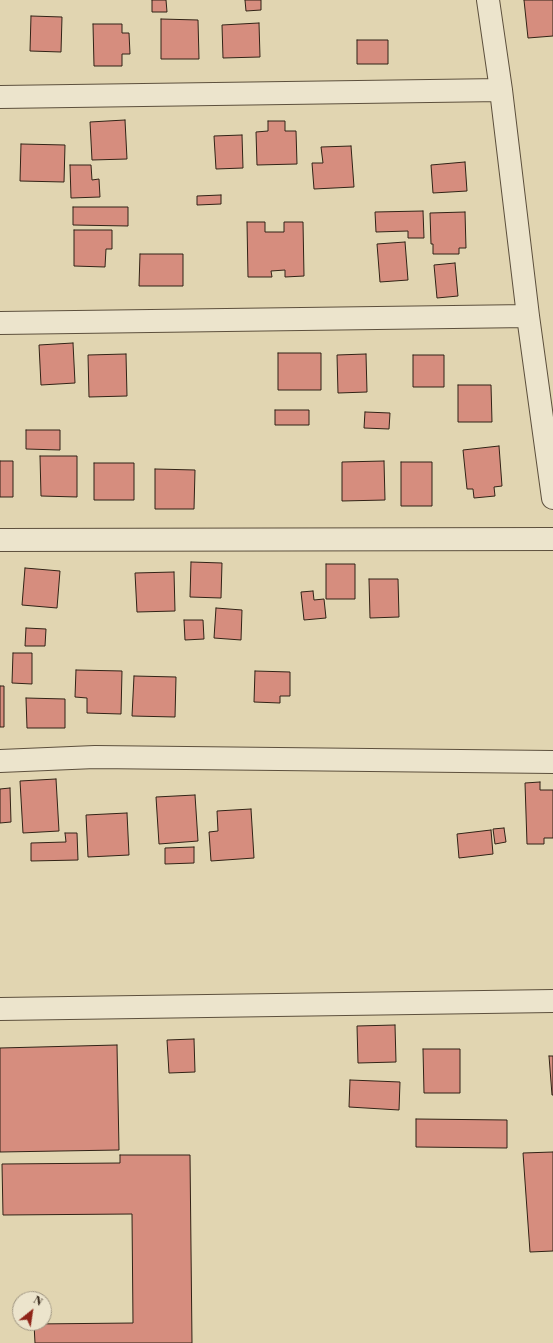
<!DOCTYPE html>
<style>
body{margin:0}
#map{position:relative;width:553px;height:1343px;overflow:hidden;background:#e1d5b1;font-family:"Libre Bodoni",serif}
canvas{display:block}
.north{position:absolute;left:12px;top:1291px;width:40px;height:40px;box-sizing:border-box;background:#ece4cc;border:1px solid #a19783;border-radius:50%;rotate:30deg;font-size:11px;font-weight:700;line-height:16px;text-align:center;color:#312316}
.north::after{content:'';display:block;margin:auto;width:14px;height:18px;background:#8f2418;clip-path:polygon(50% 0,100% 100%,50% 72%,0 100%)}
</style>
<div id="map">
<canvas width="553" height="1343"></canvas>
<div class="north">N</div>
</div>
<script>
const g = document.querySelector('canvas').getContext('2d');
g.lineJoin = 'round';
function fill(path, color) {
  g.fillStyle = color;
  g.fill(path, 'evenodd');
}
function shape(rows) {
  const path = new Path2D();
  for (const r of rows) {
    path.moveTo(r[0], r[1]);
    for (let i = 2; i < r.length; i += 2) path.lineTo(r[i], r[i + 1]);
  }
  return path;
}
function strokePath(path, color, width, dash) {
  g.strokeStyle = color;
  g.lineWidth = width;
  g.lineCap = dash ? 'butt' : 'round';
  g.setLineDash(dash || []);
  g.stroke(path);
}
const building = shape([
 [152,0,166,0,167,12,152,12,152,0],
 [245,0,261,0,261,10,246,11,245,0],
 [524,0,553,0,553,36,528,38,524,0],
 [31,16,62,17,61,52,30,51,31,16],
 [161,19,198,20,199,59,161,59,161,19],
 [259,23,260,57,223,58,222,25,259,23],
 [93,24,122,24,122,33,129,33,130,54,122,54,122,66,94,66,93,24],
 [357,40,388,40,388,64,357,64,357,40],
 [125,120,127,159,92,160,90,122,125,120],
 [268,121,285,121,285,131,296,131,297,164,257,165,256,132,268,131,268,121],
 [242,135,243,168,216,169,214,136,242,135],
 [21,144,65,145,64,182,20,181,21,144],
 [351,146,354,187,314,189,312,163,323,163,321,147,351,146],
 [465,162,467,191,433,193,431,165,465,162],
 [70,165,91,165,92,180,99,179,100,197,71,198,70,165],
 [221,195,221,204,197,205,197,196,221,195],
 [73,207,128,207,128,226,73,225,73,207],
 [423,211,424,238,408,238,408,231,376,232,375,212,423,211],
 [465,212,466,248,459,248,459,254,433,254,433,244,431,244,430,213,465,212],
 [247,222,265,222,265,232,284,232,284,222,303,222,304,276,285,277,285,270,271,271,272,277,248,277,247,222],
 [74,230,112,230,112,249,106,249,105,267,74,266,74,230],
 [405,242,408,280,380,282,377,244,405,242],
 [140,254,183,254,183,286,139,286,140,254],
 [455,263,458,296,437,298,434,265,455,263],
 [73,343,75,383,41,385,39,345,73,343],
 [278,353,321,353,321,390,278,390,278,353],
 [126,354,127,396,89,397,88,355,126,354],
 [366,354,367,392,338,393,337,355,366,354],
 [413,355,444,355,444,387,413,387,413,355],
 [458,385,491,385,492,422,458,422,458,385],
 [275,410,309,410,309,425,275,425,275,410],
 [365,412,390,413,389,429,364,428,365,412],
 [26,430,60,430,60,450,26,449,26,430],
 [499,446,502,486,494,487,495,496,474,498,473,489,467,489,463,450,499,446],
 [40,456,77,456,77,497,41,496,40,456],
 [0,461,13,461,13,497,0,497,0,461],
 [384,461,385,500,342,501,342,462,384,461],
 [401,462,432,462,432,506,401,506,401,462],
 [94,463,134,463,134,500,94,500,94,463],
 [155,469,195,470,194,509,155,509,155,469],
 [191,562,222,563,221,598,190,597,191,562],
 [326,564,355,564,355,599,326,599,326,564],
 [25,568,60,571,57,608,22,605,25,568],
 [174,572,175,611,137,612,135,573,174,572],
 [369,579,398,579,399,617,370,618,369,579],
 [313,591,314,600,324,599,326,618,304,620,301,592,313,591],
 [216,608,242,610,241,640,214,638,216,608],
 [184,620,203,620,204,639,185,640,184,620],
 [26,628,46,629,45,646,25,646,26,628],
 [13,653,32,653,32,684,12,683,13,653],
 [76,670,122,671,121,714,87,713,87,698,75,697,76,670],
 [255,671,290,672,290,696,280,696,280,703,254,702,255,671],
 [134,676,176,677,175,717,132,716,134,676],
 [0,686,4,686,4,727,0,727,0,686],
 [26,698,65,699,65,728,27,728,26,698],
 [56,779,59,831,23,833,20,781,56,779],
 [540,782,540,790,553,790,553,838,544,838,544,844,527,844,525,783,540,782],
 [10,788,11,822,0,823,0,789,10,788],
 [195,795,198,841,159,844,156,797,195,795],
 [251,809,254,858,211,861,209,832,218,831,217,811,251,809],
 [127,813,129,855,88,857,86,815,127,813],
 [504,828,506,842,495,844,493,829,504,828],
 [491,830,493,854,459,858,457,834,491,830],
 [65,833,77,833,78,860,31,861,31,843,66,842,65,833],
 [194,847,194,863,165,864,165,848,194,847],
 [395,1025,396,1062,358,1063,357,1026,395,1025],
 [194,1039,195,1072,169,1073,167,1040,194,1039],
 [117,1045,119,1150,0,1152,0,1048,117,1045],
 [423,1049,460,1049,460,1093,424,1093,423,1049],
 [549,1056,553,1056,553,1095,552,1095,549,1056],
 [350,1080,400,1082,399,1110,349,1107,350,1080],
 [416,1119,507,1120,507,1148,416,1147,416,1119],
 [553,1152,553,1251,530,1252,523,1153,553,1152],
 [120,1155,190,1155,192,1343,35,1343,34,1324,133,1323,132,1214,3,1215,2,1164,120,1163,120,1155]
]);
const minor = shape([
 [488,0,501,90,528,316,553,498],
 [0,97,501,90],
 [0,323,528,316],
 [0,540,553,539],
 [0,761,95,757,553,762],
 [0,1009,553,1001]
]);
fill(building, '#d68d7e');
strokePath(building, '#312316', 1);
strokePath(minor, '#5d503d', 24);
strokePath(minor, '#ece4cc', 22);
</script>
